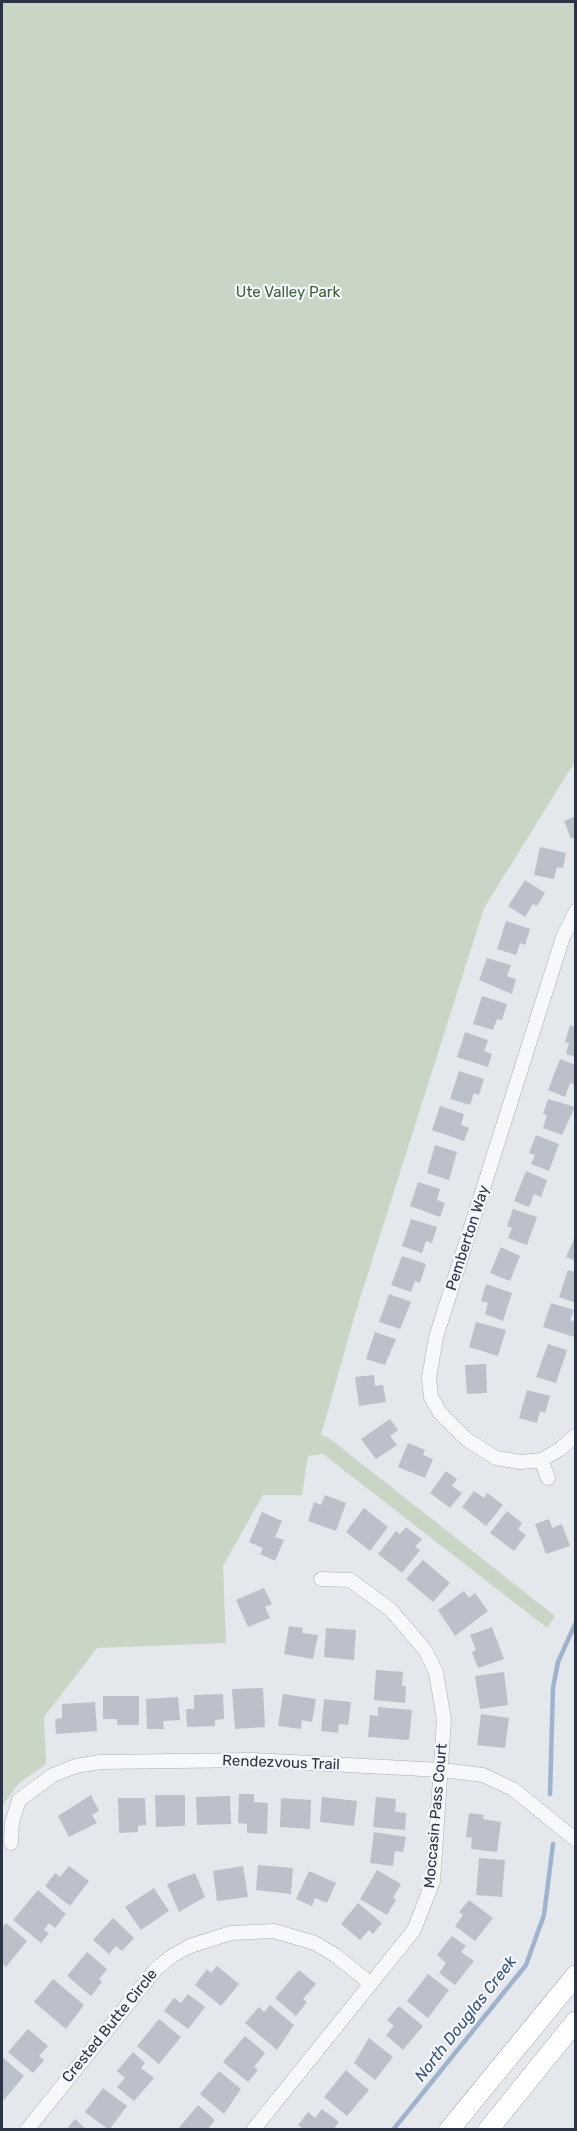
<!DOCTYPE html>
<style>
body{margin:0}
#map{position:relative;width:577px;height:2131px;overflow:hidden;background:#e4e7ec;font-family:Rubik,sans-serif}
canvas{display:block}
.frame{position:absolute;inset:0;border:3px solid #2b3445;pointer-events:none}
</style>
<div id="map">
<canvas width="577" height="2131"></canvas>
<div class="frame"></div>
</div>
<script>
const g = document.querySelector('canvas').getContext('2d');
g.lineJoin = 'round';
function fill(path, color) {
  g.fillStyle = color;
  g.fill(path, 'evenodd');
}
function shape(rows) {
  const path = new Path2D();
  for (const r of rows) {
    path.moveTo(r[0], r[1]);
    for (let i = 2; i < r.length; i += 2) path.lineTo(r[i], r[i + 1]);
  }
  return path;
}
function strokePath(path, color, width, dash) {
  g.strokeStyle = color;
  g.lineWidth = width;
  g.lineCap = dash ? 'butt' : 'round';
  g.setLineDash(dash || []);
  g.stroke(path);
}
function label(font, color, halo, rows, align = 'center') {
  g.font = font + ' Rubik,sans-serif';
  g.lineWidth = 4.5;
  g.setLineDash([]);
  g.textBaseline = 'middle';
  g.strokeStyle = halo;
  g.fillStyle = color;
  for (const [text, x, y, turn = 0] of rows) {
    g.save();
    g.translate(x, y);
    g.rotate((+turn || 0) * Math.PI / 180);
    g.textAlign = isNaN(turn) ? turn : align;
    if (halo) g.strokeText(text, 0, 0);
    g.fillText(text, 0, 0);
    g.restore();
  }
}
const green = shape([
 [2,2,575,2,576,760,484,908,356,1311,321,1435,329,1438,555,1616,547,1628,323,1454,308,1456,302,1495,263,1495,223,1566,226,1643,97,1648,44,1717,46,1764,19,1783,2,1806]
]);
const stream = shape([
 [550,1794,553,1688,558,1662,576,1622],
 [393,2130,526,1965,544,1915,553,1844]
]);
const building = shape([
 [576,816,576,837,571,839,564,821],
 [540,847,566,853,563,868,557,867,554,879,534,875],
 [525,880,545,893,537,906,533,904,525,917,508,906],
 [506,921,530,929,525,945,520,943,516,955,497,949],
 [487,958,511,965,507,976,516,979,512,994,479,980],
 [482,996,507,1004,502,1020,497,1019,493,1030,473,1024],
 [570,1025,576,1027,576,1057,566,1054,569,1043,565,1042],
 [465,1032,488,1040,484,1051,492,1054,488,1067,457,1057],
 [560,1059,576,1065,576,1085,570,1083,565,1097,548,1090],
 [459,1071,484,1079,479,1095,474,1093,470,1105,450,1099],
 [548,1099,575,1107,562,1135,543,1128,547,1115,543,1114],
 [440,1106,464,1114,461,1125,469,1128,464,1141,432,1130],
 [536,1135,559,1144,549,1171,531,1164,535,1155,529,1153],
 [435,1145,457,1152,449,1180,427,1173],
 [526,1171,547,1180,541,1197,534,1194,529,1207,514,1201],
 [418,1182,440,1189,437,1200,445,1203,440,1217,410,1206],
 [513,1209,537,1217,527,1245,508,1238,512,1228,507,1226],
 [411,1219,437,1227,432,1243,426,1241,422,1253,402,1246],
 [576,1234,576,1261,566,1257],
 [501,1247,520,1256,510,1281,490,1273],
 [402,1256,426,1264,420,1283,415,1281,411,1292,391,1285],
 [568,1270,576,1272,576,1303,559,1297],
 [486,1284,512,1293,503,1321,485,1314,488,1303,481,1301],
 [389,1294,411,1302,400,1329,379,1322],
 [551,1303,574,1310,570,1320,576,1322,574,1337,543,1327],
 [476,1322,506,1330,498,1356,469,1347],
 [375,1332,396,1339,385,1365,366,1359],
 [548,1344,567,1350,556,1383,536,1377],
 [486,1364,487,1393,467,1394,465,1365],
 [374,1375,375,1386,383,1385,386,1402,359,1406,355,1377],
 [527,1390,550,1396,545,1413,540,1411,537,1423,519,1418],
 [390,1419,398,1430,390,1436,397,1445,376,1459,361,1439],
 [408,1443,425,1450,423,1455,433,1459,425,1478,398,1467],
 [446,1471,457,1479,452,1486,462,1493,450,1508,430,1493],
 [474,1491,484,1498,487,1493,503,1505,486,1526,462,1507],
 [325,1495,346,1503,336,1531,308,1521,314,1502,321,1505],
 [364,1508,388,1527,370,1551,346,1532],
 [507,1511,522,1523,518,1529,526,1535,514,1551,490,1533],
 [262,1512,282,1521,275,1537,284,1540,275,1561,260,1554,263,1548,249,1542],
 [549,1519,552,1528,562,1524,570,1546,546,1554,535,1524],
 [406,1527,422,1539,415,1547,420,1550,402,1573,378,1554,396,1531,400,1534],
 [423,1560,450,1583,433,1602,406,1579],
 [264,1588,272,1604,265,1607,270,1618,248,1627,236,1600],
 [464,1591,469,1598,475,1593,488,1611,455,1636,438,1610],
 [289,1626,303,1628,302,1633,318,1635,313,1659,284,1654],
 [492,1627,504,1659,478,1668,472,1652,476,1650,470,1635],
 [326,1628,356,1630,354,1660,324,1657],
 [376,1670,403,1672,402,1686,406,1686,405,1703,374,1700],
 [504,1672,508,1705,480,1709,475,1676],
 [263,1688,265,1727,235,1729,232,1689],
 [223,1694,224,1719,215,1720,215,1726,187,1727,186,1709,194,1709,194,1695],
 [283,1694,316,1699,312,1722,302,1720,301,1729,278,1726],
 [103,1696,139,1696,139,1725,117,1725,117,1719,103,1719],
 [178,1697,180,1720,163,1721,164,1729,147,1729,146,1699],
 [324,1699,351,1702,348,1725,339,1724,338,1733,321,1731],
 [95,1702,97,1731,56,1734,55,1719,62,1718,62,1704],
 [378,1707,412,1710,409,1740,368,1737,370,1715,378,1716],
 [481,1714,509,1718,505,1748,477,1745],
 [239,1794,254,1794,254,1802,268,1803,267,1834,247,1833,247,1824,238,1823],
 [91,1795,99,1811,92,1815,97,1823,69,1837,58,1816],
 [155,1795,185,1795,185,1826,156,1827],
 [230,1796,231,1824,197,1825,196,1797],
 [322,1797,357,1801,354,1826,320,1822],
 [376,1797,396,1799,395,1812,406,1813,405,1830,373,1827],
 [118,1798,145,1798,146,1825,138,1826,138,1832,119,1833],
 [281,1798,311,1800,310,1829,280,1827],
 [469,1813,484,1815,483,1819,501,1822,497,1852,471,1849,472,1838,466,1837],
 [374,1832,406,1837,403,1852,395,1851,393,1866,370,1863],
 [479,1858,505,1860,502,1897,476,1895],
 [258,1865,293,1868,291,1894,256,1890],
 [69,1866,89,1881,70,1906,45,1886,55,1873,60,1877],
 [243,1866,248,1897,217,1901,213,1871],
 [377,1870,401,1884,393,1898,396,1900,387,1915,360,1899],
 [309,1871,336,1883,327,1903,315,1898,312,1906,296,1899],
 [195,1873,205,1897,179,1912,167,1884],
 [154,1888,169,1911,141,1930,125,1907],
 [38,1890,66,1914,55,1928,49,1923,44,1930,49,1933,41,1943,13,1920],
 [469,1900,493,1918,475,1941,455,1926,463,1915,459,1912],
 [358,1903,382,1923,373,1934,369,1930,360,1940,341,1924],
 [113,1918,134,1938,122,1951,116,1946,109,1954,93,1940],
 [6,1923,27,1941,6,1967,2,1963,2,1928],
 [452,1936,466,1946,461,1952,474,1961,455,1985,439,1973,446,1963,437,1955],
 [87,1952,107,1969,99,1979,102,1982,91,1996,67,1976],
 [217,1966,239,1984,221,2006,195,1985,207,1969,211,1973],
 [299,1970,316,1984,303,1999,307,2002,296,2016,275,1998],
 [428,1974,449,1990,428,2018,407,2001],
 [53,1979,84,2005,66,2029,34,2002],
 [188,1994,205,2007,188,2029,164,2011,174,1998,181,2003],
 [270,2005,294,2025,277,2050,245,2023,259,2007,264,2012],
 [399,2006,423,2026,403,2050,386,2035,394,2026,387,2020],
 [159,2019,181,2037,159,2064,137,2046],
 [28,2029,48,2046,39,2056,44,2060,33,2073,8,2052],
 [245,2036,265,2053,254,2067,258,2070,248,2082,223,2062],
 [369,2038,393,2057,375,2080,354,2063],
 [133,2052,145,2063,141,2068,154,2078,134,2101,117,2087,125,2078,117,2071],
 [2,2057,24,2076,4,2100,2,2098],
 [346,2070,369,2090,347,2116,324,2097],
 [219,2071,241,2089,224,2114,200,2094],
 [103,2088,127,2106,109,2130,85,2112],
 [198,2105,215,2120,207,2130,177,2130],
 [322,2109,339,2122,333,2130,304,2130,298,2125,308,2112,315,2118],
 [75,2119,87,2130,66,2130]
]);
const minor = shape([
 [576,911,563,937,436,1337,429,1378,431,1397,440,1413,466,1439,496,1458,521,1462,541,1460,559,1450,576,1435],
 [541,1460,548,1478],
 [11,1843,12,1822,19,1800,53,1775,76,1766,100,1762,253,1760,442,1770,483,1775,513,1789,576,1840],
 [27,2130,156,1969,172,1956,190,1946,231,1933,274,1931,315,1943,335,1955,371,1984],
 [253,2130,414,1930,433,1881,444,1720,436,1672,425,1650,391,1610,350,1580,321,1579]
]);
const secondary = shape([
 [449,2130,576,1975],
 [488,2130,576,2021]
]);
const parkNames = [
 ["Ute Valley Park",288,293]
];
const streetNames = [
 ["Pemberton Way",468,1238,-72],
 ["Rendezvous Trail",281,1763,2],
 ["Moccasin Pass Court",436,1816,-85],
 ["Crested Butte Circle",110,2026,-51]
];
const waterNames = [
 ["North Douglas Creek",466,2019,-52]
];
fill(green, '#c9d6c5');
strokePath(stream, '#9fb4cc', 4.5);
fill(building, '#bbc0ca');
strokePath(minor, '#a9aeb7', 15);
strokePath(secondary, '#a9aeb7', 21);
strokePath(minor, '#f7f8fa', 14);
strokePath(secondary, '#fff', 20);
label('15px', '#3f6138', '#f4f6f9', parkNames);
label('15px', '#2b3445', '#f4f6f9', streetNames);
label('italic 16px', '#34527a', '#f4f6f9', waterNames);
</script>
